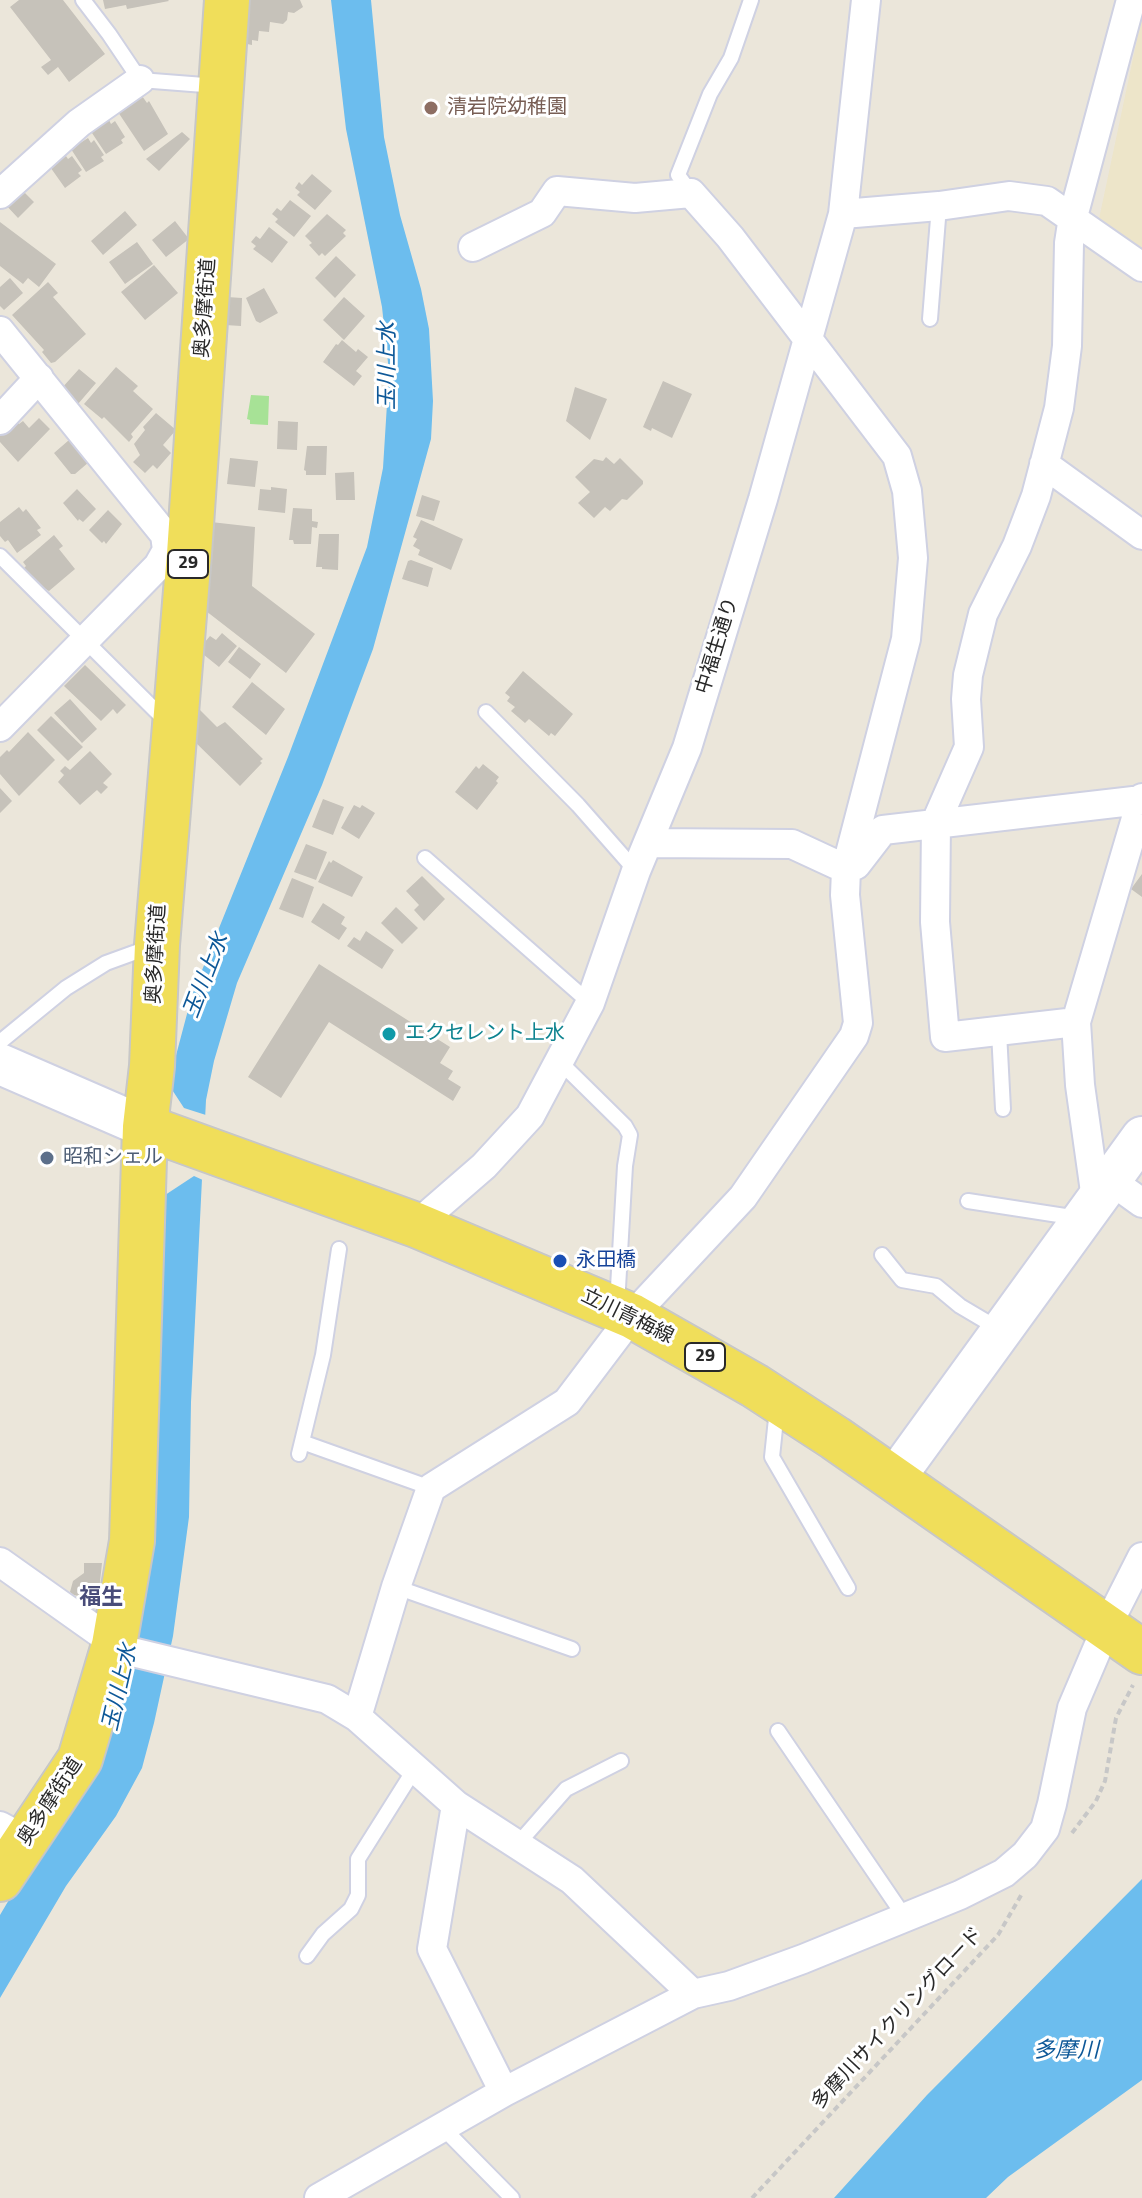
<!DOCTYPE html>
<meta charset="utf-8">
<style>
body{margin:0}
canvas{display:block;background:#ebe6da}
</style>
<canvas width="1142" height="2198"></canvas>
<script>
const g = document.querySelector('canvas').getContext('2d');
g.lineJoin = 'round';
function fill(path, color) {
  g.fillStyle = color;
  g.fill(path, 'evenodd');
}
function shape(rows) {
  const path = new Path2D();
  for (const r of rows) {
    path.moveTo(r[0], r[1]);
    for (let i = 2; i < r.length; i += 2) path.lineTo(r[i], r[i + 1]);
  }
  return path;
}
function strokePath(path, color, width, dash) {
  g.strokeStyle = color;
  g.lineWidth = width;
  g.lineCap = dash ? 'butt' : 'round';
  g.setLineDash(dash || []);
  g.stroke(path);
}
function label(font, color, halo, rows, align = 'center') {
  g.font = font + ' "Titillium Web","Noto Sans JP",sans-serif';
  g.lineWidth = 6;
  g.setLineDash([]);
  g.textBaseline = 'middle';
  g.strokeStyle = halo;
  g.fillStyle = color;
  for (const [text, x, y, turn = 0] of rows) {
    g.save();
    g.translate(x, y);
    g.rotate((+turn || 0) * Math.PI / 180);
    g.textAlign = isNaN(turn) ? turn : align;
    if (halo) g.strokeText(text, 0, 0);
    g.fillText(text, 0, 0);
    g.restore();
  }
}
const education = shape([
 [1142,16,1142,265,1096,233]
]);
const green = shape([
 [251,395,269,396,268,425,250,424,250,420,247,419]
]);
const water = shape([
 [331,0,371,0,384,137,400,215,421,289,429,329,433,401,431,439,373,649,322,785,237,983,214,1061,206,1100,202,1179,191,1402,189,1517,173,1636,154,1723,142,1768,116,1816,66,1886,0,1998,0,1915,35,1856,94,1775,109,1739,125,1665,159,1216,174,1063,192,995,288,757,367,547,383,468,389,372,382,307,346,129],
 [1142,1879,1142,2080,1008,2177,986,2198,834,2198,927,2095]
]);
const pier = shape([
 [167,1082,184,1108,209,1116,205,1181,194,1176,156,1201]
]);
const building = shape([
 [19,0,63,0,105,54,69,82,58,67,48,75,41,67,51,60,10,7],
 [103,0,168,0,169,1,127,9,126,5,105,9],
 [246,0,300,0,303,7,294,13,288,12,287,20,283,24,270,22,269,32,259,31,258,41,252,40,252,45,242,43],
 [140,93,147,103,149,101,168,134,144,151,116,109],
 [108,118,111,124,115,121,125,137,121,140,123,143,106,154,90,130],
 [182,132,190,139,159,171,146,159],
 [88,138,91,143,94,140,104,155,101,157,104,161,86,172,71,149],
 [64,153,68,159,72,156,82,170,78,173,81,176,65,188,48,164],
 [312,174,332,191,315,210,297,195,300,192,295,188,299,182,302,185],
 [19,187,34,202,18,218,4,203],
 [290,200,311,216,294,237,275,222,278,219,272,214,277,208,281,211],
 [125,211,137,225,103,255,91,241],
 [327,214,346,230,343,233,346,236,325,256,322,253,319,256,309,245,312,243,305,236],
 [175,221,189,239,166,257,152,240],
 [0,222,56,264,39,287,28,278,23,284,0,266],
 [269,227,288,242,272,263,253,249,256,246,251,242,256,236,260,239],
 [137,242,153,264,125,284,109,262],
 [336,256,356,275,335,298,315,278],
 [154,265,178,293,145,320,121,292],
 [10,278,23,293,4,310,0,306,0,287],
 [48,282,58,293,53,297,86,334,55,362,51,363,42,352,44,350,12,315],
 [264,288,278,313,260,323,256,321,246,298],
 [227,297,242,298,241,326,225,325],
 [344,297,365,316,344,340,323,320],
 [342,340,356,352,358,349,368,357,356,371,362,376,354,386,323,362,336,344,338,345],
 [116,367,138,386,133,391,153,409,131,434,133,437,129,442,104,417,102,419,84,404],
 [79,369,96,383,78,404,61,389],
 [663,381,692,394,672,438,652,428,651,431,643,427],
 [575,387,607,399,590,440,566,421],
 [156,413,176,430,163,445,171,453,157,469,153,465,145,473,133,462,140,455,134,444,145,430,143,427],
 [39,418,50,429,18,462,0,442,0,432,14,419,19,424,23,421,29,428],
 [278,421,298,422,297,450,277,449],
 [69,440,89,462,75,474,71,474,54,453],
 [307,446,327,446,326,475,306,475,306,471,304,470],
 [606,457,614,464,620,458,643,481,643,484,627,500,622,499,610,511,605,507,594,518,578,503,590,492,575,477,594,459,603,461],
 [230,458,258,461,255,487,227,484],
 [354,472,355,500,336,500,335,473],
 [271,487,287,489,285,513,258,510,260,489,271,490],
 [77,489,96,509,83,522,79,519,78,521,63,503],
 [422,495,440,501,434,521,416,516],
 [19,507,23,512,26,509,41,528,37,530,41,535,17,553,8,540,5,542,0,536,0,522],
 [293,508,312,509,312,521,318,522,317,528,312,527,311,544,294,544,293,540,289,540],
 [108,510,122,524,106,544,104,541,102,543,89,530],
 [421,520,463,539,451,570,418,555,420,550,413,546,417,539,413,537],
 [211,522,255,527,252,586,315,634,286,673,206,611],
 [319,534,339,534,338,570,322,569,322,567,316,567],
 [54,535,63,546,59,549,75,569,49,591,38,585,23,569,26,566,23,562],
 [411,560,433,568,428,587,402,579,408,561],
 [222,633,237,646,219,667,198,650,210,636,216,640],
 [239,647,261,664,250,679,228,662],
 [85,665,126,705,117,714,113,709,101,721,64,686],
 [523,671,573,714,555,736,551,733,549,736,529,719,525,723,511,711,515,707,507,701,510,697,505,693],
 [252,682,285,709,266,735,232,707],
 [70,699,97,729,82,743,54,713],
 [198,708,217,727,225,722,263,759,260,761,262,763,240,786,192,739],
 [51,716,83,747,68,761,37,730],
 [28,732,55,760,19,796,0,774,0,757,7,750,9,752],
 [90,751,112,774,103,783,108,787,101,794,97,790,80,805,58,782,64,775,60,771,65,766,70,770],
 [483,764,499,777,496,781,498,783,477,810,455,792,476,766,479,769],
 [0,788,12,801,0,813],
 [323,799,344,807,333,835,312,827],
 [354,805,360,808,362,805,375,813,359,839,341,828],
 [306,844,327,852,316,880,294,872],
 [333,860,363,877,352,897,318,882,329,861,331,863],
 [1142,874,1142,897,1131,889],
 [422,876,445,899,424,921,414,910,419,905,406,891],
 [292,878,314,887,303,918,279,909],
 [323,903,345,917,341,924,347,928,339,940,311,922],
 [396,907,418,928,402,944,381,923],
 [366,931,394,950,382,969,347,946,354,937,360,941],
 [319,964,450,1047,440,1063,453,1071,448,1079,461,1087,453,1101,329,1022,281,1098,248,1077],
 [84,1563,102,1563,98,1600,74,1595,70,1592,73,1581,84,1573]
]);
const path = shape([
 [1072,1833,1096,1801,1105,1781,1116,1718,1133,1685],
 [752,2198,998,1935,1023,1892]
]);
const lane = shape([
 [83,0,109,34,140,80,217,86],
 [691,193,678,175,710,94,731,58,751,0],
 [930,319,939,206],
 [0,556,168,723],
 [486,712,578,805,636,871],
 [425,858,590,1003],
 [999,1032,1003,1109],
 [0,1042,66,988,106,963,150,947],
 [560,1062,625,1126,630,1135,625,1166,617,1305],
 [968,1201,1078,1218],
 [882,1255,902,1280,936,1286,960,1306,987,1322,997,1333],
 [777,1409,772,1457,848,1588],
 [302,1442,431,1488],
 [299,1454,323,1355,339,1249],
 [396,1587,572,1649],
 [778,1731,904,1916],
 [516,1846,566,1789,621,1761],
 [307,1956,323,1934,351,1909,358,1895,358,1859,414,1770],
 [442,2127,512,2198]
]);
const street = shape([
 [0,194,79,123,140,80],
 [843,214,939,206,1009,196,1047,201,1142,267],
 [0,331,165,535,167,550,189,554],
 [0,420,39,378],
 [1044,464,1142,535],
 [0,727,158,566,167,550],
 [648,843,792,844,846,869,856,865,883,830,1142,800],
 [1076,1022,945,1037,935,922,936,822,969,747,966,699,968,675,983,614,1017,546,1036,496,1059,408,1067,346,1069,243,1073,217,1131,0],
 [1110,1180,1142,1203],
 [1096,1199,1080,1085,1076,1022,1142,798],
 [416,1225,484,1166,530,1116,590,1003,636,871,687,748,763,499,843,214,866,0],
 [0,1562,124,1650,327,1699,357,1717,456,1805,572,1880,693,1994],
 [357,1717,396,1587,431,1488,567,1402,632,1316,743,1197,854,1036,858,1023,845,895,846,869,906,639,913,558,907,491,897,456,730,237,691,193,635,198,557,191,542,213,473,247],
 [456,1805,432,1949,504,2092],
 [0,1826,26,1840],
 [319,2198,504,2092,693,1994,729,1986,803,1959,960,1895,1004,1873,1025,1855,1045,1829,1052,1804,1072,1708,1107,1626,1142,1557]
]);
const secondary = shape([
 [0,1064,145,1127],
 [894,1479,1142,1137]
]);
const primary = shape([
 [145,1127,416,1225,632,1316,755,1386,835,1438,1142,1652],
 [0,1879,80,1759,114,1645,132,1541,145,1127,152,1066,157,945,189,554,227,0]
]);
const markers = [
 [431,108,8,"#8d6e63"],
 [389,1034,8,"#0f9aa8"],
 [47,1158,8,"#5c6f8a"],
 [560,1261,8,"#1a4fb4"]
];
const shields = [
 [188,564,40],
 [705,1357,40]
];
const shieldNames = [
 ["29",188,564],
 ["29",705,1357]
];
const educationNames = [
 ["清岩院幼稚園",447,108]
];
const streetNames = [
 ["奥多摩街道",206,308,-86],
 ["中福生通り",718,646,-73],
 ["奥多摩街道",157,954,-87],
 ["立川青梅線",627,1317,26],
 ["奥多摩街道",51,1802,-57],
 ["多摩川サイクリングロード",898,2019,-47]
];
const cultureNames = [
 ["エクセレント上水",405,1034]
];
const serviceNames = [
 ["昭和シェル",63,1158]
];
const transitNames = [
 ["永田橋",576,1261]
];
const waterNames = [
 ["玉川上水",389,366,-90],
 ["玉川上水",207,976,-69],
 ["玉川上水",121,1688,-77],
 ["多摩川",1066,2052]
];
const neighbourhoodNames = [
 ["福生",101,1599]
];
fill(education, '#ede5c9');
fill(green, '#a7e296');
fill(water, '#6cbdee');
fill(pier, '#ebe6da');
fill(building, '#c6c2ba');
strokePath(lane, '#cfd1e2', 18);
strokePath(street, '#cfd1e2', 32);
strokePath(secondary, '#cfd1e2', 44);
strokePath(primary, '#c7c7c7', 48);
strokePath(path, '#c7c7c7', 4, [6, 4]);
strokePath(lane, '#fff', 14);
strokePath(street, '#fff', 28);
strokePath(secondary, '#fff', 40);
strokePath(primary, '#f0de5a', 44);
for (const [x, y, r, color] of markers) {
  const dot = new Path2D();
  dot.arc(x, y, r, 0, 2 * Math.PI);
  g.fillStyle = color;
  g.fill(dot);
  strokePath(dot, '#fff', 3);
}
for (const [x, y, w] of shields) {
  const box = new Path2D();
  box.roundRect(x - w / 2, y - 14, w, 28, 6);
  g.fillStyle = '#fff';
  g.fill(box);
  strokePath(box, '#292929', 2);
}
label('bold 18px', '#292929', null, shieldNames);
label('20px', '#785e54', '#fff', educationNames, 'left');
label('20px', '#292929', '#fff', streetNames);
label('20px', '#0d838f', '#fff', cultureNames, 'left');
label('20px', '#4e5e75', '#fff', serviceNames, 'left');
label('20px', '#164399', '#fff', transitNames, 'left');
label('italic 22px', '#0d5898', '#fff', waterNames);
label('bold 22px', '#494c79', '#fff', neighbourhoodNames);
</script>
